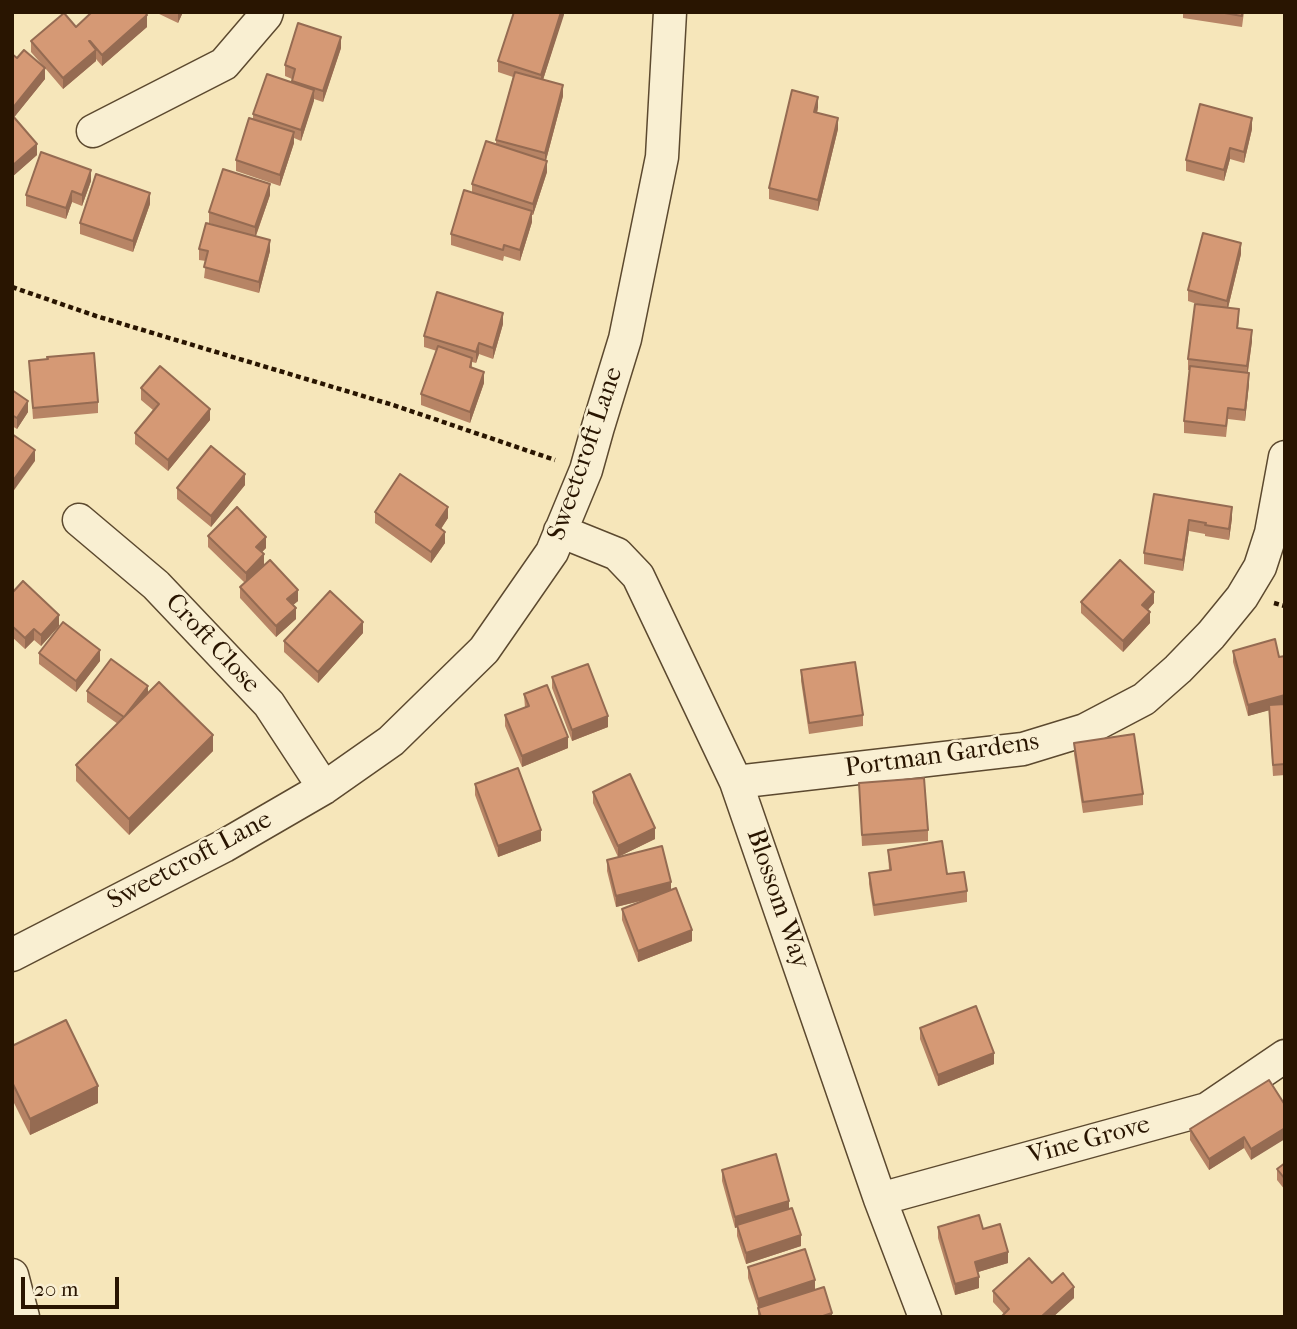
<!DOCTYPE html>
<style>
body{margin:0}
#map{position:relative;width:1297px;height:1329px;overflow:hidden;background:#f6e6ba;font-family:"IM FELL French Canon",serif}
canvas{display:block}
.frame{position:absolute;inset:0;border:14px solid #291501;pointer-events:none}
.scale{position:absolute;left:21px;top:1277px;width:98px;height:32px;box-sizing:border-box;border:4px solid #291501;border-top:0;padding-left:9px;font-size:21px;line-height:24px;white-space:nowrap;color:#291501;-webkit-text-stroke:5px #f9efd2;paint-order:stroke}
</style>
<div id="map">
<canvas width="1297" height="1329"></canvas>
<div class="frame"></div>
<div class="scale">20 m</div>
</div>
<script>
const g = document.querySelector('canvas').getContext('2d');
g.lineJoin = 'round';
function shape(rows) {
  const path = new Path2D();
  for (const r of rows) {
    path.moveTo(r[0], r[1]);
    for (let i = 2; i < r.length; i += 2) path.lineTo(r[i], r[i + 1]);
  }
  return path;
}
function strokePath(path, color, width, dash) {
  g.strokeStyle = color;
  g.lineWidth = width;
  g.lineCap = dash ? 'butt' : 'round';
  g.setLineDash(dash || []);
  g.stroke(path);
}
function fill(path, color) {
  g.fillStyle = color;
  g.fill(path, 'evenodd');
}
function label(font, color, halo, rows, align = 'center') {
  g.font = font + ' "IM FELL French Canon",serif';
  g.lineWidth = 5;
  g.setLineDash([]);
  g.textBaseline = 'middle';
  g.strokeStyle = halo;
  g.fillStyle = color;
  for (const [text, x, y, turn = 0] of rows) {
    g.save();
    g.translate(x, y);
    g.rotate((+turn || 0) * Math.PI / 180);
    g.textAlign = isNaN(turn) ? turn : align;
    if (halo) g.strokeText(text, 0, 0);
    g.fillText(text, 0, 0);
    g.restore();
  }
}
const path = shape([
 [12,287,96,316,393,405,555,460],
 [1274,603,1285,606]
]);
const minor = shape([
 [93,131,224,64,266,15,267,12],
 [79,520,156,585,269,704,324,788],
 [560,531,617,554,638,576,736,782,880,1199,925,1317],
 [736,782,1023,749,1085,730,1144,699,1178,669,1211,635,1242,597,1260,567,1271,533,1285,457],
 [12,955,224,846,324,788,391,741,484,650,552,552,586,470,598,427,625,339,662,157,670,12],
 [880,1199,1207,1109,1285,1056],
 [12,1275,23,1317]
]);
const wall = shape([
 [155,12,183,12,178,23],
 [564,12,543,80,563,96,546,160,547,172,533,215,532,215,532,222,520,261,504,256,503,261,451,245,451,234,472,193,472,184,496,144,496,140,513,77,498,72,498,61],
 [1183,12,1244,12,1242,27,1183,18],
 [76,27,147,27,102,66,96,59,96,61,63,89,45,68,45,79,14,117,37,155,12,177,12,54,17,58,44,67,31,52,31,41],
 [341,48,323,102,314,99,301,141,294,138,294,143,280,186,236,171,236,160,253,119,253,114,292,83,292,79,285,76,285,65],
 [818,108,817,113,838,129,818,211,769,199,769,188],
 [1252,129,1244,163,1230,159,1224,181,1186,171,1186,160],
 [91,181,82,206,72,202,66,219,26,206,26,195],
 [270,195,256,236,270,251,259,293,204,278,206,261,199,260,199,249,223,228,209,223,209,212],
 [150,204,133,252,80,234,80,223],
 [1241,254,1228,308,1239,320,1238,328,1252,341,1248,372,1249,384,1245,421,1228,419,1226,437,1184,433,1184,421,1190,370,1188,370,1188,359,1197,304,1188,301,1188,290],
 [503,324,493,359,479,354,476,363,472,362,472,368,484,383,470,423,421,405,421,394,437,351,424,347,424,336],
 [29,361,98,402,98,413,33,419],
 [141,388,210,420,168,471,135,444,135,433,153,410,141,400],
 [12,390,28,412,17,429,12,426],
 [245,485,211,527,177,499,177,488],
 [1154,494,1232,518,1229,540,1205,536,1205,534,1189,531,1183,571,1144,564,1144,553],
 [375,512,448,518,441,529,445,543,431,563,375,523],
 [208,536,266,548,262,552,264,565,298,601,293,605,296,619,276,637,240,598,240,587,245,583,208,547],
 [12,593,59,626,41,646,34,640,25,649,12,637],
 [1081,602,1154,603,1148,610,1150,623,1123,652,1081,613],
 [363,633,318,683,284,652,284,641],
 [1233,651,1279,657,1285,656,1285,775,1273,776,1269,710,1248,716,1233,662],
 [39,653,100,661,76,692,39,664],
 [801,670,863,715,863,726,809,734,801,681],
 [552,677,608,727,572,741,552,688],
 [87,691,148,693,213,751,129,835,76,781,76,765,118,724,87,702],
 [524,694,568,748,522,767,505,726,505,715,525,708],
 [1074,743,1143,794,1143,805,1083,813,1074,754],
 [859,783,928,830,928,841,862,846],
 [475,784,541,841,498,857,475,795],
 [593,792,655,839,618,857,593,803],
 [888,850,947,874,967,891,967,902,874,916,869,884,869,873,889,870],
 [607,860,671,890,692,941,638,962,622,920,622,909,645,900,616,907,607,871],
 [920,1028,994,1064,938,1086,920,1039],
 [12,1046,98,1103,30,1135,12,1099],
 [1269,1080,1251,1160,1244,1148,1209,1170,1190,1140,1190,1129],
 [1285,1163,1285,1190,1277,1180,1277,1169],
 [722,1170,789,1209,801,1246,746,1264,737,1236,737,1227,735,1228,722,1181],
 [938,1227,1008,1263,978,1272,979,1288,955,1295,938,1238],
 [748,1267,815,1289,832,1317,758,1317,758,1308,748,1278],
 [1052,1283,1074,1298,1053,1317,1001,1317,1004,1314,993,1302,993,1291]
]);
const shadedWall = shape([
 [178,12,183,12,178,23],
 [561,12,564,12,564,15,541,86,541,75],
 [147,15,147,27,102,66,102,55],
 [341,37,341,48,323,102,323,91],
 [96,50,96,61,63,89,63,78],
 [45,68,45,79,12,120,12,109],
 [563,85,563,96,545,164,545,153],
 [314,90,314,101,301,141,301,130],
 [818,97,818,108,814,123,814,112],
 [838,118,838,129,818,211,818,200],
 [1252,118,1252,129,1244,163,1244,152],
 [294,132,294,143,280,186,280,175],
 [37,144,37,155,12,177,12,166],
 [1230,148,1230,159,1224,181,1224,170],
 [547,161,547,172,533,215,533,204],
 [91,170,91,181,82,206,82,195],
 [270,184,270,195,255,238,255,227],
 [72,191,72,202,66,219,66,208],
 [150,193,150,204,133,252,133,241],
 [532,211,532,222,520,261,520,250],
 [270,240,270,251,259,293,259,282],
 [1241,243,1241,254,1227,312,1227,301],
 [503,313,503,324,493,359,493,348],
 [1252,330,1252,341,1247,377,1247,366],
 [479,343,479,354,476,363,476,352],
 [484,372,484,383,470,423,470,412],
 [1249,373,1249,384,1245,421,1245,410],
 [28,401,28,412,17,429,17,418],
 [210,409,210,420,168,471,168,460],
 [35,450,35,461,12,493,12,482],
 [245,474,245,485,211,527,211,516],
 [448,507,448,518,436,536,436,525],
 [1232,507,1232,518,1229,540,1229,529],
 [1189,520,1189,531,1183,571,1183,560],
 [445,532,445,543,431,563,431,552],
 [266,537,266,548,256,558,256,547],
 [264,554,264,565,246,584,246,573],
 [298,590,298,601,287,610,287,599],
 [1154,592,1154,603,1142,616,1142,605],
 [296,608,296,619,276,637,276,626],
 [1150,612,1150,623,1123,652,1123,641],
 [59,615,59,626,41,646,41,635],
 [363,622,363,633,318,683,318,672],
 [34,629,34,640,25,649,25,638],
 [100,650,100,661,76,692,76,681],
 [148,686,148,697,125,718],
 [1285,695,1285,706,1248,716,1248,705],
 [608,716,608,727,572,741,572,730],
 [213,735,213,751,129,835,129,819],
 [568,737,568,748,522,767,522,756],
 [655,828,655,839,618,857,618,846],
 [541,830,541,841,498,857,498,846],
 [671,882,671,893,616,907,616,896],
 [692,930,692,941,638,962,638,951],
 [994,1053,994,1064,938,1086,938,1075],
 [98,1086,98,1103,30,1135,30,1119],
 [1285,1128,1285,1139,1251,1160,1251,1149],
 [1244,1137,1244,1148,1209,1170,1209,1159],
 [789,1201,789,1212,735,1228,735,1217],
 [801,1235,801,1246,746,1264,746,1253],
 [1008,1252,1008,1263,975,1273,975,1262],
 [979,1277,979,1288,955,1295,955,1284],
 [815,1280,815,1291,758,1310,758,1299],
 [1074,1287,1074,1298,1053,1317,1041,1317],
 [832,1313,832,1317,820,1317]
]);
const building = shape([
 [92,12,145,12,147,15,102,55,90,41,89,41,96,50,63,78,31,41,64,13,76,27,92,12],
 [514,12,561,12,541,75,498,61,514,12],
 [1219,12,1242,12,1242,16,1219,12],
 [298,23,341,37,323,91,292,81,295,69,285,65,298,23],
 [24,50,45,68,12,109,12,54,17,58,24,50],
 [515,72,563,85,545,153,496,140,515,72],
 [267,74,314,90,301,130,253,114,267,74],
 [792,90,818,97,814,112,838,118,818,200,769,188,792,90],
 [1200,104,1252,118,1244,152,1230,148,1224,170,1186,160,1200,104],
 [12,115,37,144,12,166,12,115],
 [249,118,294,132,280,175,236,160,249,118],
 [486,141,547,161,533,204,472,184,486,141],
 [41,152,91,170,82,195,72,191,66,208,26,195,41,152],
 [223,169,270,184,255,227,209,212,223,169],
 [96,174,150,193,133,241,80,223,96,174],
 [464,190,532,211,520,250,504,245,503,250,451,234,464,190],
 [206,223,270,240,259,282,204,267,208,251,199,249,206,223],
 [1203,233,1241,243,1227,301,1188,290,1203,233],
 [437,292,503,313,493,348,479,343,476,352,424,336,437,292],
 [1195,304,1239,309,1237,328,1252,330,1247,366,1188,359,1195,304],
 [438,346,472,358,470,367,484,372,470,412,421,394,438,346],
 [94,353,98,402,33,408,29,361,48,359,47,357,94,353],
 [160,366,210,409,168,460,135,433,159,404,141,388,160,366],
 [1190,366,1249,373,1245,410,1228,408,1226,426,1184,421,1190,366],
 [12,390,28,401,17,418,12,415,12,390],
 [12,434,35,450,12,482,12,434],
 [211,446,245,474,211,516,177,488,211,446],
 [400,474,448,507,436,525,445,532,431,552,375,512,400,474],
 [1154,494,1232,507,1229,529,1205,525,1206,523,1189,520,1183,560,1144,553,1154,494],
 [237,507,266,537,256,547,264,554,246,573,208,536,237,507],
 [270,560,298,590,287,599,296,608,276,626,240,587,270,560],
 [1120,560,1154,592,1142,605,1150,612,1123,641,1081,602,1120,560],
 [23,581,59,615,41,635,34,629,25,638,12,626,12,593,23,581],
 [330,591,363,622,318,672,284,641,330,591],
 [63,622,100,650,76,681,39,653,63,622],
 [1275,639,1279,657,1285,656,1285,695,1248,705,1233,651,1275,639],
 [111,659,148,686,124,717,87,691,111,659],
 [855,662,863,715,809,723,801,670,855,662],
 [588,664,608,716,572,730,552,677,588,664],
 [159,682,213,735,129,819,76,765,159,682],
 [547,685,568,737,522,756,505,715,529,706,524,694,547,685],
 [1285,704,1285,764,1273,765,1269,705,1285,704],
 [1134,734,1143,794,1083,802,1074,743,1134,734],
 [518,768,541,830,498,846,475,784,518,768],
 [630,774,655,828,618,846,593,792,630,774],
 [924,778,928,830,862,835,859,783,924,778],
 [942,841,947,874,964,872,967,891,874,905,869,873,891,870,888,850,942,841],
 [662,846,671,882,616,896,607,860,662,846],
 [676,888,692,930,638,951,622,909,676,888],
 [976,1006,994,1053,938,1075,920,1028,976,1006],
 [66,1020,98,1086,30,1119,12,1082,12,1046,66,1020],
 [1269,1080,1285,1105,1285,1128,1251,1149,1244,1137,1209,1159,1190,1129,1269,1080],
 [776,1154,789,1201,735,1217,722,1170,776,1154],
 [1285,1163,1285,1179,1277,1169,1285,1163],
 [792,1208,801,1235,746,1253,737,1225,792,1208],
 [979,1215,983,1229,1000,1224,1008,1252,975,1262,979,1277,955,1284,938,1227,979,1215],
 [805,1249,815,1280,758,1299,748,1267,805,1249],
 [1029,1258,1052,1283,1063,1273,1074,1287,1041,1317,1001,1317,1009,1309,993,1291,1029,1258],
 [824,1287,832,1313,820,1317,761,1317,758,1308,824,1287]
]);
const streetNames = [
 ["Sweetcroft Lane",586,454,-71],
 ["Croft Close",212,644,47],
 ["Portman Gardens",942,756,-8],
 ["Sweetcroft Lane",190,861,-28],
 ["Blossom Way",777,899,71],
 ["Vine Grove",1089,1141,-15]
];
strokePath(minor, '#5c492f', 35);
strokePath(path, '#291501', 4.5, [5, 3.5]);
strokePath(minor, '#f9efd2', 32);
fill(wall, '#b78465');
fill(shadedWall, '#956b52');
fill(building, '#d59975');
strokePath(building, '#956b52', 2);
label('26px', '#291501', '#f9efd2', streetNames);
</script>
